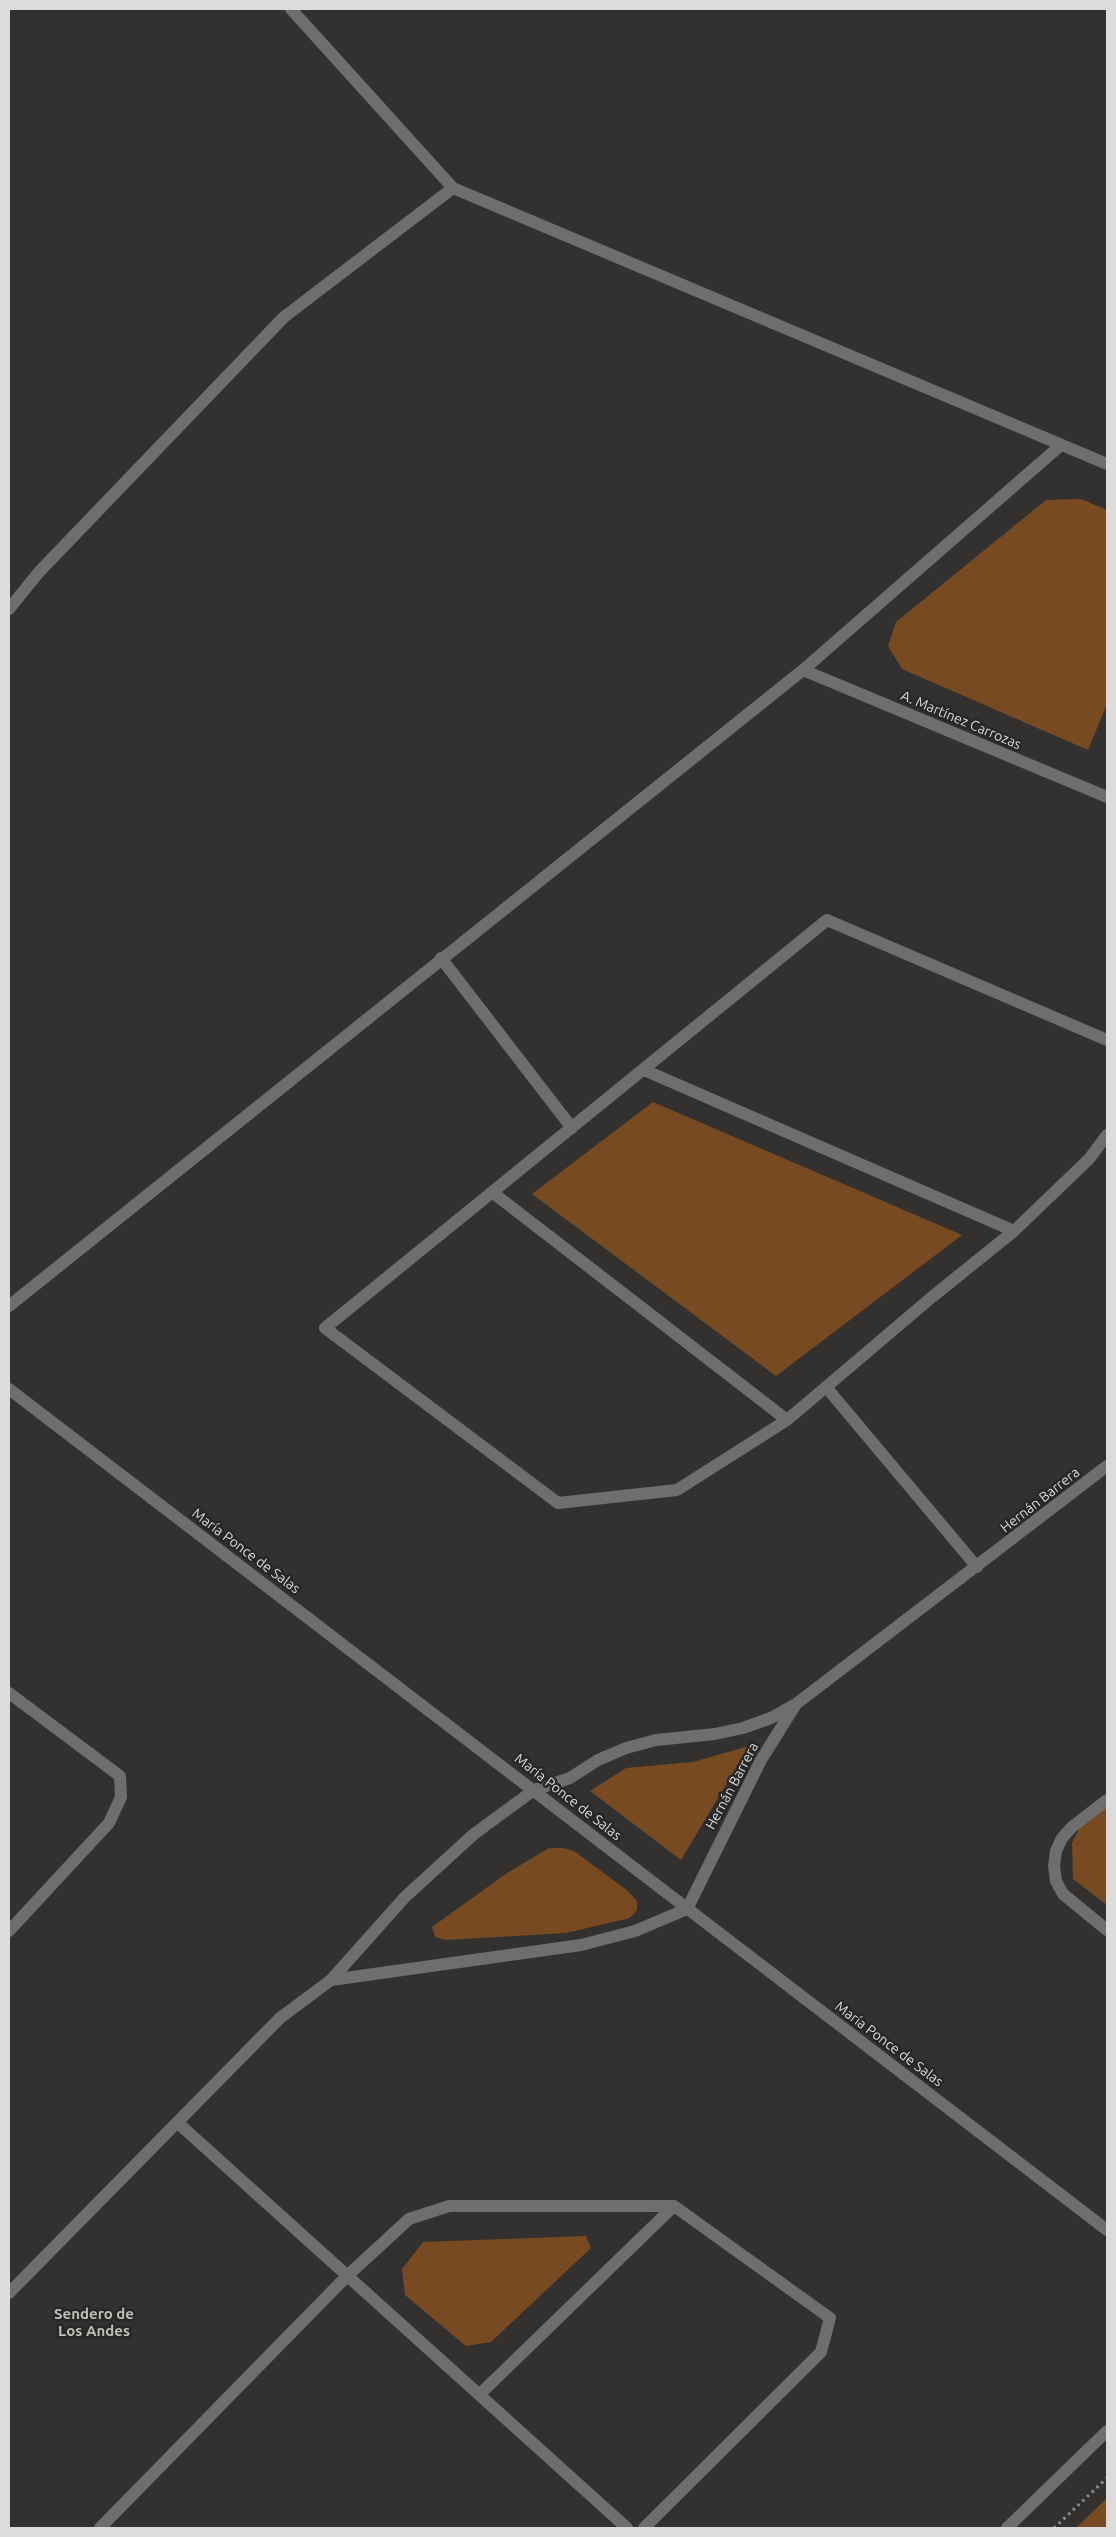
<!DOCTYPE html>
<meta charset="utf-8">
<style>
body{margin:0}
#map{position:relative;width:1116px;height:2537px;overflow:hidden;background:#32312f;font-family:Ubuntu,sans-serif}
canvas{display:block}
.frame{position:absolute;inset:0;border:10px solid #dddcdb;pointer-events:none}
</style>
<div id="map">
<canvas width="1116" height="2537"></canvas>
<div class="frame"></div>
</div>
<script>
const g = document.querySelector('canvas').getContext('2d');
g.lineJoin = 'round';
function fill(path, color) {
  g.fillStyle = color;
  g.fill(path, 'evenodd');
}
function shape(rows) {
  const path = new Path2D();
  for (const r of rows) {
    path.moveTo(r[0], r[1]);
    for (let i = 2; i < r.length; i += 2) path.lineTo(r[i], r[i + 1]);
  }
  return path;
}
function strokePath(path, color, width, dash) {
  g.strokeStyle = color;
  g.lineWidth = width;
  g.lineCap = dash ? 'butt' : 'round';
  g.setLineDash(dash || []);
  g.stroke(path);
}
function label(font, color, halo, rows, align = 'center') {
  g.font = font + ' Ubuntu,sans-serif';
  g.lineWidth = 5;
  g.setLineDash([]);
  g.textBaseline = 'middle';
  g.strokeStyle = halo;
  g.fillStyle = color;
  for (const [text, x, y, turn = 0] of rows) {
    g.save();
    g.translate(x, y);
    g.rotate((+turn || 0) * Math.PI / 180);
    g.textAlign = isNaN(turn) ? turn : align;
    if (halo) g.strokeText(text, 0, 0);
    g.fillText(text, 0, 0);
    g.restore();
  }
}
const green = shape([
 [1081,499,1107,510,1107,704,1088,750,902,669,888,646,896,622,1046,500],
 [653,1102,962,1235,776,1376,532,1194],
 [749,1746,681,1860,590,1791,626,1768,693,1762],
 [1107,1803,1107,1905,1073,1879,1072,1843,1082,1823],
 [549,1848,563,1848,574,1851,628,1891,637,1901,637,1910,630,1918,566,1933,446,1940,435,1937,432,1927,507,1873],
 [586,2236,591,2248,491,2342,466,2346,405,2295,402,2269,423,2242],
 [1107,2498,1107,2528,1076,2528]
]);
const path = shape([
 [1054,2528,1107,2478]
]);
const minor = shape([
 [291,9,453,188,1107,464],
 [9,609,39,572,284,317,453,188],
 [803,670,1107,797],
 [441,958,572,1128],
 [644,1070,1014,1231],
 [492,1192,787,1420],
 [9,1306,803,670,1061,445],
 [826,1387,787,1420,677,1490,558,1503,325,1328,827,920,1107,1040],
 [9,1389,1107,2230],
 [977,1567,826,1387,932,1297,1014,1231,1089,1159,1107,1135],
 [9,1693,120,1776,121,1797,109,1823,9,1931],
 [1107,1800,1072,1827,1062,1838,1056,1851,1054,1866,1056,1881,1063,1894,1107,1930],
 [331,1980,581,1945,635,1931,687,1909,761,1760,796,1704,1107,1466],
 [178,2123,627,2528],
 [9,2293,280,2018,331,1980,405,1897,474,1834,534,1790,570,1778,598,1760,626,1748,656,1740,715,1734,743,1728,771,1718,796,1704],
 [480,2394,674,2206],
 [100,2528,347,2276,409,2219,449,2206,674,2206,830,2318,821,2352,644,2528],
 [1007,2528,1107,2431]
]);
const streetNames = [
 ["A. Martínez Carrozas",961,720,23],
 ["Hernán Barrera",1040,1500,-38],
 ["María Ponce de Salas",246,1551,37],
 ["Hernán Barrera",732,1786,-62],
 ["María Ponce de Salas",568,1797,38],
 ["María Ponce de Salas",889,2044,37]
];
const neighbourhoodNames = [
 ["Sendero de",94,2314],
 ["Los Andes",94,2331]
];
fill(green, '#784a21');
strokePath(path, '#8f8e8d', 3, [2.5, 4]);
strokePath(minor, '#6e6f6d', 12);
label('14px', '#dddcdb', '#282725', streetNames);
label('bold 15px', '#bfbebb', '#282725', neighbourhoodNames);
</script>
